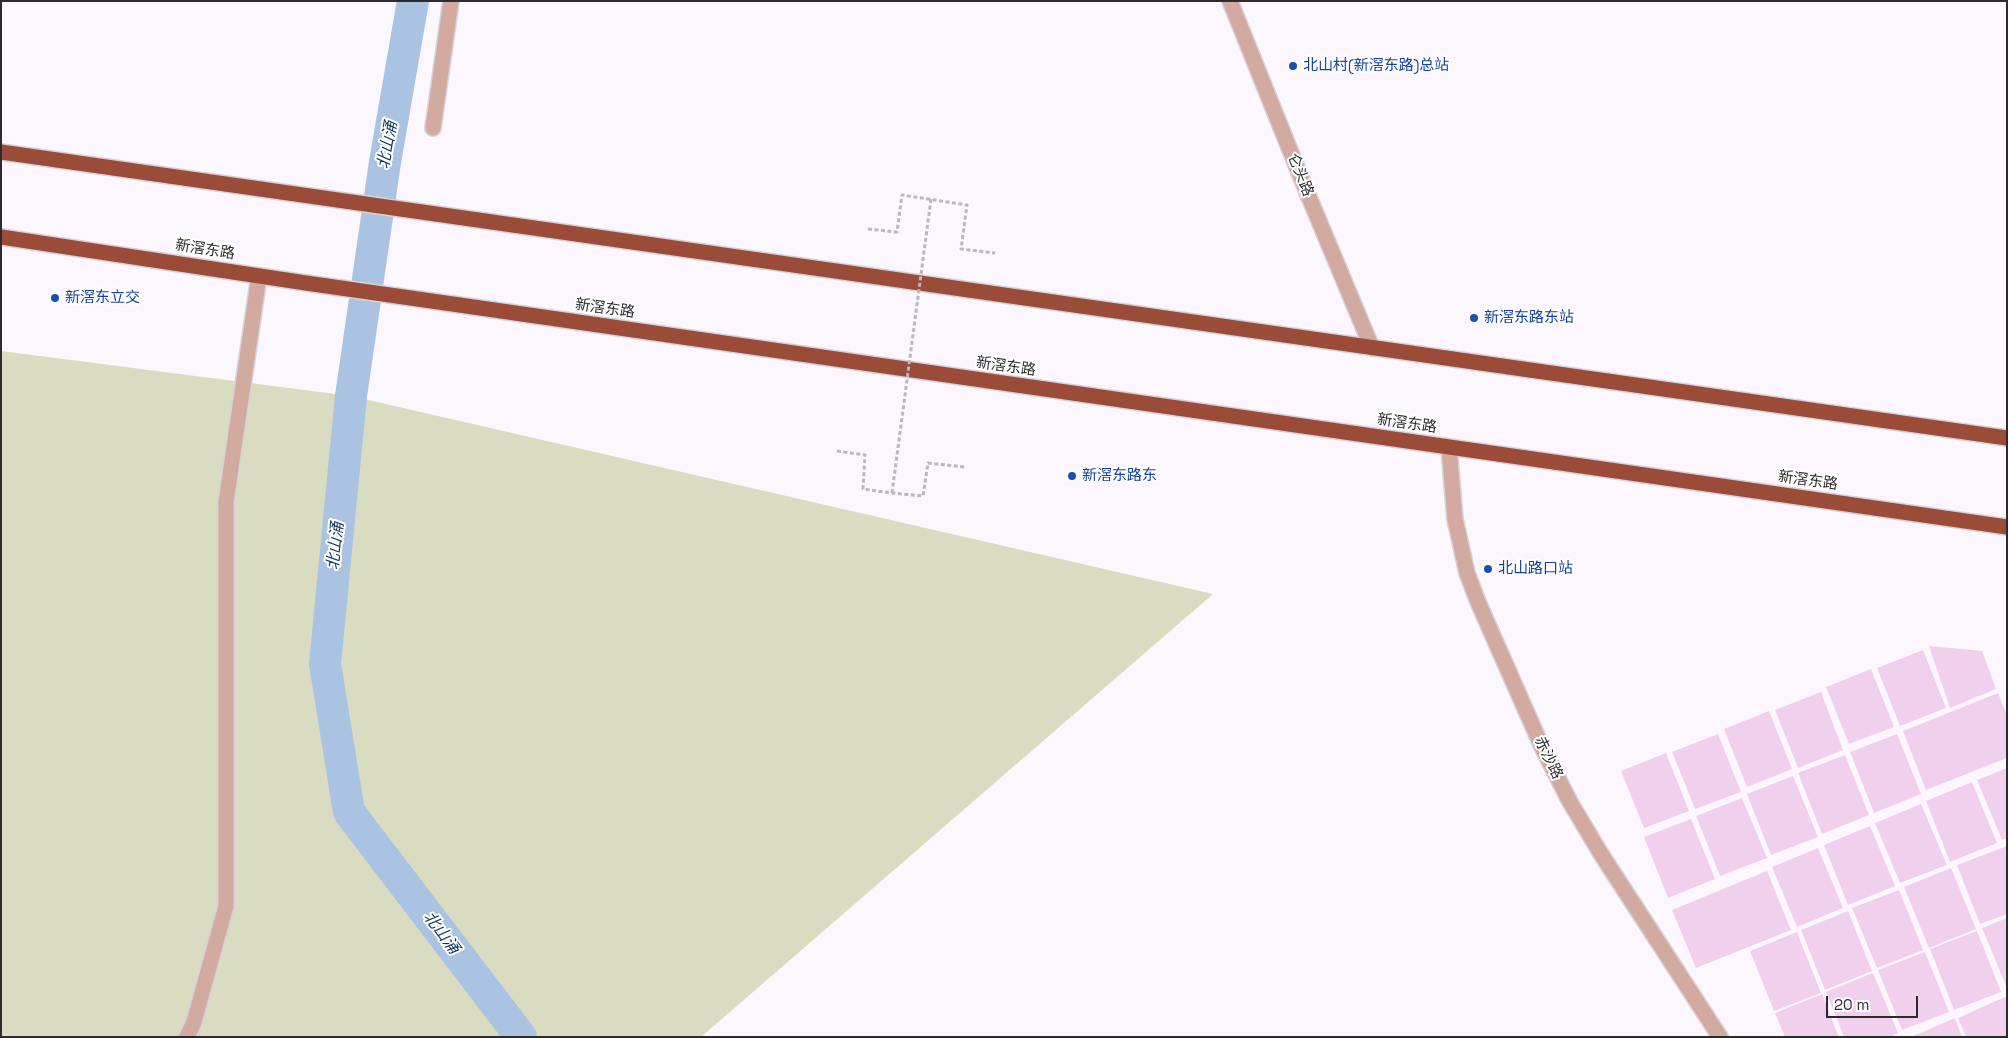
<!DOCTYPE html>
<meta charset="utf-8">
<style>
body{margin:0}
#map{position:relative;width:2008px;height:1038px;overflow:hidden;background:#fcf7fe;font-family:"Space Grotesk",sans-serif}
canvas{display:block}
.frame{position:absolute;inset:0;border:2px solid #2d2b2e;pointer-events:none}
.scale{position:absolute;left:1826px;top:996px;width:92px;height:22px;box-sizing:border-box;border:2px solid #2d2b2e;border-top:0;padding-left:6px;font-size:15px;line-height:18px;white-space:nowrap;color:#2d2b2e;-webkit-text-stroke:4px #fff;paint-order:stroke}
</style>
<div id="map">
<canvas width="2008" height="1038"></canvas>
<div class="frame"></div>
<div class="scale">20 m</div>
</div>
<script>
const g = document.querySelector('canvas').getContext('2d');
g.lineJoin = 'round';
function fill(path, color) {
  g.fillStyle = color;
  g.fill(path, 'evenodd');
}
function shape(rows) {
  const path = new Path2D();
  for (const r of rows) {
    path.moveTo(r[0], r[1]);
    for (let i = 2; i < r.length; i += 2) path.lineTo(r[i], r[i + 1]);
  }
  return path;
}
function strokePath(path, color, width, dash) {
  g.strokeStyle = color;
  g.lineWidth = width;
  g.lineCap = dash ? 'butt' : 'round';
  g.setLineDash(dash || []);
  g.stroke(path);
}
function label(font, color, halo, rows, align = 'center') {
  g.font = font + ' "Space Grotesk","Noto Sans SC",sans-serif';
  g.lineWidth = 4;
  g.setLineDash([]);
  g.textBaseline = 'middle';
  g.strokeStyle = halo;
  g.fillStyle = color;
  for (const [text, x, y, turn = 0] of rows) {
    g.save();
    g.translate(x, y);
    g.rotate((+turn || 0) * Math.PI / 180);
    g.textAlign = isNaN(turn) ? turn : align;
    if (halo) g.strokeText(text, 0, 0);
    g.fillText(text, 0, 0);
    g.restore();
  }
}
const green = shape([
 [1,351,351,396,1213,594,701,1037,1,1037]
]);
const canal = shape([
 [413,1,385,162,351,396,325,664,349,812,521,1037]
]);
const building = shape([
 [1929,646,1982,651,1996,689,1950,708],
 [1923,650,1946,708,1900,726,1877,668],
 [1871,669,1894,727,1849,744,1826,687],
 [1821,692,1843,750,1798,768,1775,710],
 [1998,693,2007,715,2007,758,1926,790,1903,731],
 [1769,711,1792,769,1747,787,1724,729],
 [1718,734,1741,792,1695,809,1672,752],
 [1897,734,1921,794,1874,813,1850,752],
 [1666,753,1689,811,1644,828,1621,771],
 [1845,755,1869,815,1822,834,1798,773],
 [2007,768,2007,838,2002,840,1977,780],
 [1793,776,1818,837,1771,855,1747,794],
 [1972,782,1997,843,1950,862,1926,801],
 [1742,798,1767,858,1720,876,1696,816],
 [1921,804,1947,865,1900,883,1875,823],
 [1691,819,1715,879,1668,898,1644,837],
 [1870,826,1895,886,1848,905,1824,845],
 [2007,846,2007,914,1980,924,1957,865],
 [1818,848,1843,908,1797,927,1772,867],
 [1951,868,1976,929,1929,948,1904,887],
 [1767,871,1791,930,1696,968,1672,910],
 [1899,890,1923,950,1877,968,1852,908],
 [1848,911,1872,971,1825,990,1801,930],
 [2007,918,2007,988,1982,928],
 [1977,931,2001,992,1954,1010,1930,949],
 [1797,932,1821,993,1774,1011,1750,951],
 [1925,952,1949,1012,1902,1030,1878,970],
 [1873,973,1898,1033,1889,1037,1844,1037,1826,992],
 [1822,994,1839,1037,1785,1037,1775,1013],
 [2005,997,2007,1001,2007,1037,1966,1037,1958,1018],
 [1955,1018,1962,1037,1911,1037]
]);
const path = shape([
 [868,229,897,232,902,195,967,205,961,249,995,253],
 [837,451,865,455,863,489,892,493,923,496,928,463,964,467]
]);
const minor = shape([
 [1230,1,1304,185,1372,348],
 [433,128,451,1],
 [1449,448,1455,519,1467,573,1478,602,1542,747,1570,802,1601,854,1720,1037],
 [187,1037,194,1022,226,906,226,502,259,276]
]);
const highway = shape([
 [1,152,2007,438],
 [1,237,306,283,2007,527]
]);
const pathBridge = shape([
 [892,493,931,199]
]);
const markers = [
 [1293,66,5,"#1a4fb4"],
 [55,298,5,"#1a4fb4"],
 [1474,318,5,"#1a4fb4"],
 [1072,476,5,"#1a4fb4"],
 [1488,569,5,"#1a4fb4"]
];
const transitNames = [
 ["北山村(新滘东路)总站",1303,66],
 ["新滘东立交",65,298],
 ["新滘东路东站",1484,318],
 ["新滘东路东",1082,476],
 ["北山路口站",1498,569]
];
const streetNames = [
 ["仑头路",1300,175,68],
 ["新滘东路",205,250,9],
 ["新滘东路",605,309,8],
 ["新滘东路",1006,367,8],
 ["新滘东路",1407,424,8],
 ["新滘东路",1808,481,8],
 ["赤沙路",1548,758,64]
];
const waterNames = [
 ["北山涌",388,145,-80],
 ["北山涌",336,546,-84],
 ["北山涌",441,933,53]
];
fill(green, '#dadcc2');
strokePath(canal, '#abc3e2', 32);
fill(building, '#f0d0ec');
strokePath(minor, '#d7d2d9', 18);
strokePath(highway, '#d7d2d9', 18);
strokePath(path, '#bbb7bd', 3, [4, 2.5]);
strokePath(minor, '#d2aaa0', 15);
strokePath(highway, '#9b4c39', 15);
strokePath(pathBridge, '#bbb7bd', 3, [4, 2.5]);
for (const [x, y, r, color] of markers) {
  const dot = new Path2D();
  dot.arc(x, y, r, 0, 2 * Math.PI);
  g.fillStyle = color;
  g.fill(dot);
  strokePath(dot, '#fff', 2);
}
label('15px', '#164399', '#fff', transitNames, 'left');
label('15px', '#2d2b2e', '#fff', streetNames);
label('italic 16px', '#15355d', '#fff', waterNames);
</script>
